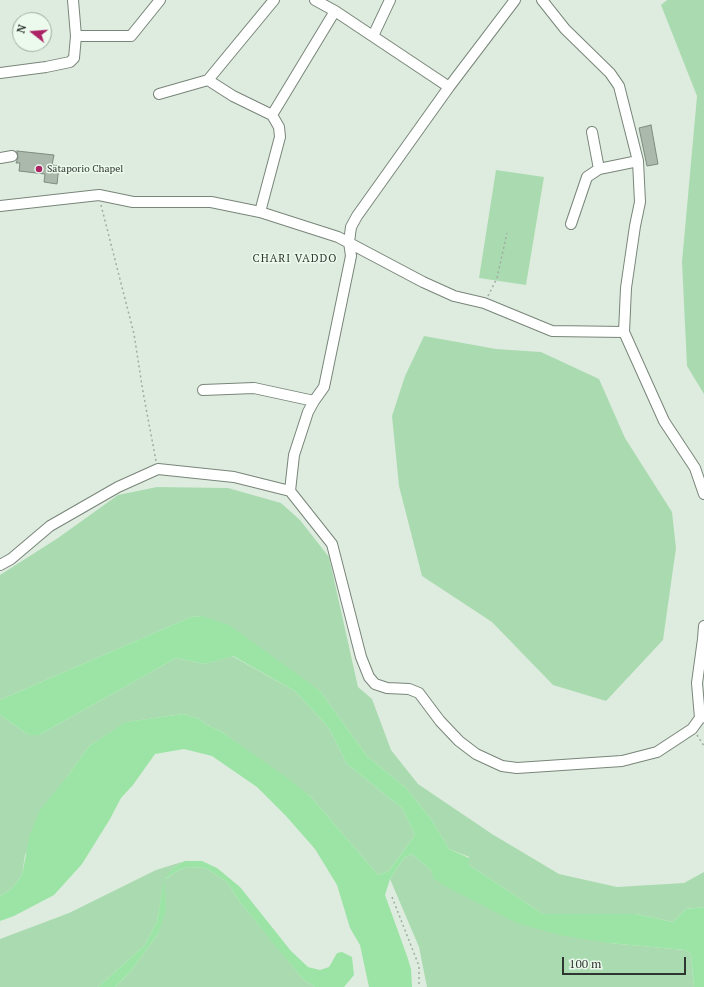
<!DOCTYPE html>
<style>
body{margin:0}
#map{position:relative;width:704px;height:987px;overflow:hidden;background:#deecdf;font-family:"PT Serif",serif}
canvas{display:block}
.north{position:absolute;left:12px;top:12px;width:40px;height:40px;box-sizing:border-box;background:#ebfaed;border:1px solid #a0aba1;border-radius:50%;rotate:287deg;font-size:11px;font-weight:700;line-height:16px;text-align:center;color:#2f3530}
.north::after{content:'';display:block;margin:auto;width:14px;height:18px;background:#ac2264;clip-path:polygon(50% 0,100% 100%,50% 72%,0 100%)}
.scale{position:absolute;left:562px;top:957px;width:124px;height:18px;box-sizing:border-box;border:2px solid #2f3530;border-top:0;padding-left:5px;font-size:12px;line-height:14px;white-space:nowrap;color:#2f3530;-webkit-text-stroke:3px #ebfaed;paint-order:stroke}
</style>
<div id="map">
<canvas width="704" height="987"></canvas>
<div class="north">N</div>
<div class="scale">100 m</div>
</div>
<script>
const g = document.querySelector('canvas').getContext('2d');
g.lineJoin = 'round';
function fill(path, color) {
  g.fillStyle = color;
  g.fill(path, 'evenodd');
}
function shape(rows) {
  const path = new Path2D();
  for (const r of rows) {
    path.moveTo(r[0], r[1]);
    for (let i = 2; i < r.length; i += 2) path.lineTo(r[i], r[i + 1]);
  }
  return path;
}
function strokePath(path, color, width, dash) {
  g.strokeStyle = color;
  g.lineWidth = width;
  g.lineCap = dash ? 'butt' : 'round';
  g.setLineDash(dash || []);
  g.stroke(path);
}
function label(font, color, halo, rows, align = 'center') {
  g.font = font + ' "PT Serif",serif';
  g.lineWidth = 3;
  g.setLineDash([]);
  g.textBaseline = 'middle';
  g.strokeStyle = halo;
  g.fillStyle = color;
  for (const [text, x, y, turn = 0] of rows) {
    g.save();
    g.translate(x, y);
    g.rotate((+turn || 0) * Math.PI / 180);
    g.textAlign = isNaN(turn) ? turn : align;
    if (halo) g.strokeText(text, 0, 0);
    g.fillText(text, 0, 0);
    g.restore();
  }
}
const green = shape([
 [667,0,704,0,704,394,687,366,682,262,697,96,661,5],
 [496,170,544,177,526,285,479,278],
 [424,336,496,349,541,352,599,379,625,438,672,512,676,548,663,640,606,701,553,685,492,622,422,576,399,486,392,416,405,376],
 [157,487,228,488,281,503,300,520,329,557,358,687,372,699,391,750,418,784,492,834,559,874,617,887,684,883,704,872,704,907,686,909,673,922,636,914,543,914,469,865,469,857,449,849,431,819,406,788,367,756,320,691,201,616,191,617,0,700,0,575,58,538,118,495],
 [232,656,295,691,329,728,347,764,402,808,415,835,389,871,378,875,311,797,222,732,205,724,200,719,183,714,127,722,89,746,67,777,25,855,22,875,11,889,0,896,0,715,29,735,39,735,176,658,205,664],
 [412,854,432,871,609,943,685,950,691,954,694,987,427,987,419,947,390,879,404,858],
 [185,861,173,868,166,879,175,872,187,867,206,868,227,882,240,902,303,979,315,987,115,987,130,972,158,934,164,882,157,921,145,945,98,987,0,987,0,939,69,913,156,870]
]);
const water = shape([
 [201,616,229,625,320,691,367,756,406,788,431,819,449,849,469,858,469,865,543,914,636,914,673,922,686,909,704,907,704,987,694,987,691,954,685,950,609,943,560,935,517,923,445,886,433,878,432,871,412,854,404,858,390,879,385,895,407,956,411,969,412,987,369,987,360,945,350,928,337,885,315,849,286,816,257,787,212,756,184,749,155,754,133,785,121,798,110,819,82,864,54,895,14,916,0,921,0,896,11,889,22,875,30,834,40,810,67,777,89,746,126,722,183,714,200,719,205,724,222,732,287,778,311,797,378,875,389,871,415,835,402,808,347,764,329,728,295,691,233,656,205,664,176,658,39,735,29,735,0,715,0,700,191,617],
 [185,861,202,861,217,868,240,887,291,951,308,967,320,970,329,967,337,953,342,952,352,957,354,975,344,987,315,987,303,979,278,949,240,902,227,882,206,868,187,867,175,872,164,880,166,910,158,934,130,972,115,987,98,987,145,945,157,921,164,880,173,868]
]);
const building = shape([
 [651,125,658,164,647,166,639,128,651,125],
 [17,151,54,155,52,165,59,166,57,184,44,182,45,174,19,171,20,163,16,163,18,158,17,151]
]);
const path = shape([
 [101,205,134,334,143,392,156,461],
 [488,296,497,278,507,233],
 [697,735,704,746],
 [392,897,419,966,419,987]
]);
const minor = shape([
 [315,0,335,11,449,87],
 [542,0,565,29,610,73,619,86,638,161,640,202,635,226,626,288,624,332,664,421,695,468,704,494],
 [76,36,131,36,160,0],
 [373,36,390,0],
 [0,73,46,67,70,62,74,58,76,36,73,0],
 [208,80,233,96,272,115,335,11],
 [159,94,208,80,274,0],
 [592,132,599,169],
 [0,158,12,156],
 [0,206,99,195,133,202,211,202,260,212,338,237,423,282,454,296,484,303,552,331,624,332],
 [260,212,280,137,279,127,272,115],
 [571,224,587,177,599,169,638,161],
 [203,390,254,388,314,401],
 [290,491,294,455,308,412,314,401,324,387,351,256,349,242,351,227,357,216,449,87,515,0],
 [0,565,11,559,50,526,118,487,158,469,234,477,290,491,332,544,361,657,369,677,375,684,387,688,409,689,419,693,440,721,459,741,476,754,502,766,517,768,622,761,657,752,692,729,700,718,704,717],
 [700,718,697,683,703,639,704,626]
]);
const markers = [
 [39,169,4,"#ac2264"]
];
const poiNames = [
 ["Sataporio Chapel",47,169]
];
const neighbourhoodNames = [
 ["CHARI VADDO",295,259]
];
fill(green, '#aadbb0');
fill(water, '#9be4a5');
fill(building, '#abb8ac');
strokePath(building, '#7e8b7f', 1);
strokePath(minor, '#788579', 12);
strokePath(path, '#a0aba1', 1.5, [2, 3]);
strokePath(minor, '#fff', 10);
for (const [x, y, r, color] of markers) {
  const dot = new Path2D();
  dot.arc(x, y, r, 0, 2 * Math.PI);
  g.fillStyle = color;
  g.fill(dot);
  strokePath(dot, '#ebfaed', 1.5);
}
label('10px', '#2f3530', '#ebfaed', poiNames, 'left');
g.letterSpacing = '1px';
label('11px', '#2f3530', '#ebfaed', neighbourhoodNames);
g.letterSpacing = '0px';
</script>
